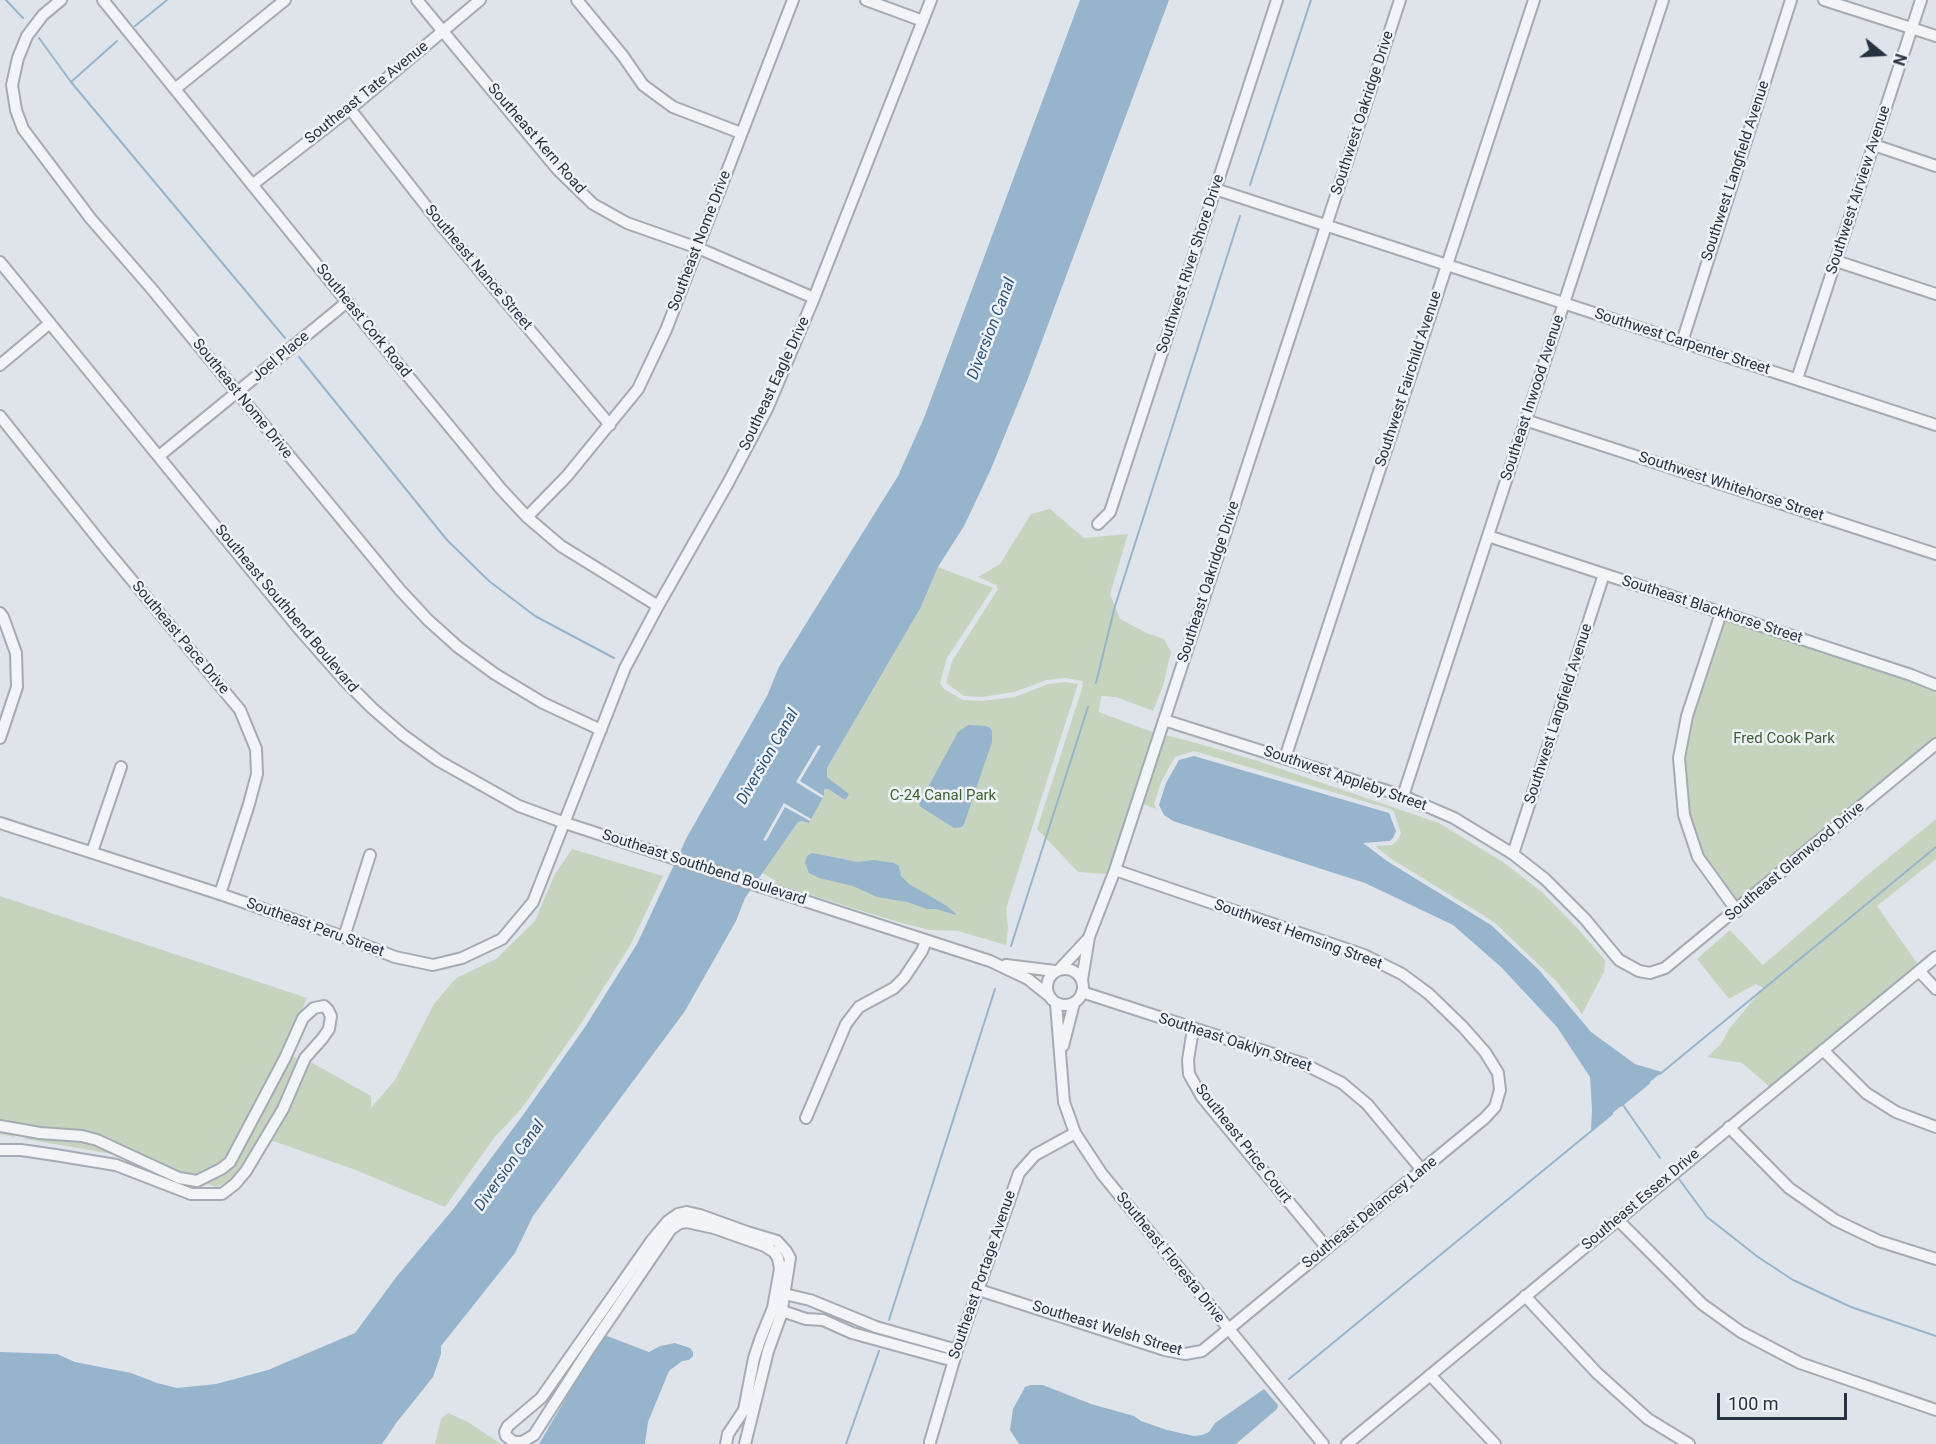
<!DOCTYPE html>
<style>
body{margin:0}
#map{position:relative;width:1936px;height:1444px;overflow:hidden;background:#dfe4ea;font-family:Roboto,sans-serif}
canvas{display:block}
.north{position:absolute;left:1852px;top:24px;width:60px;height:60px;-webkit-text-stroke:4px #eff3f7;paint-order:stroke;rotate:108deg;font-size:16px;font-weight:700;line-height:24px;text-align:center;color:#263242}
.north::after{content:'';display:block;margin:auto;width:21px;height:27px;background:#263242;clip-path:polygon(50% 0,100% 100%,50% 72%,0 100%)}
.scale{position:absolute;left:1717px;top:1393px;width:130px;height:27px;box-sizing:border-box;border:3px solid #263242;border-top:0;padding-left:8px;font-size:18px;line-height:21px;white-space:nowrap;color:#263242;-webkit-text-stroke:4px #eff3f7;paint-order:stroke}
</style>
<div id="map">
<canvas width="1936" height="1444"></canvas>
<div class="north">N</div>
<div class="scale">100 m</div>
</div>
<script>
const g = document.querySelector('canvas').getContext('2d');
g.lineJoin = 'round';
function fill(path, color) {
  g.fillStyle = color;
  g.fill(path, 'evenodd');
}
function shape(rows) {
  const path = new Path2D();
  for (const r of rows) {
    if (r.length === 3) {
      path.moveTo(r[0] + r[2], r[1]);
      path.arc(r[0], r[1], r[2], 0, 2 * Math.PI);
      continue;
    }
    path.moveTo(r[0], r[1]);
    for (let i = 2; i < r.length; i += 2) path.lineTo(r[i], r[i + 1]);
  }
  return path;
}
function strokePath(path, color, width, dash) {
  g.strokeStyle = color;
  g.lineWidth = width;
  g.lineCap = dash ? 'butt' : 'round';
  g.setLineDash(dash || []);
  g.stroke(path);
}
function label(font, color, halo, rows, align = 'center') {
  g.font = font + ' Roboto,sans-serif';
  g.lineWidth = 5;
  g.setLineDash([]);
  g.textBaseline = 'middle';
  g.strokeStyle = halo;
  g.fillStyle = color;
  for (const [text, x, y, turn = 0] of rows) {
    g.save();
    g.translate(x, y);
    g.rotate((+turn || 0) * Math.PI / 180);
    g.textAlign = isNaN(turn) ? turn : align;
    if (halo) g.strokeText(text, 0, 0);
    g.fillText(text, 0, 0);
    g.restore();
  }
}
const green = shape([
 [1050,509,1084,538,1128,534,1110,594,1120,619,1147,633,1164,639,1171,652,1163,686,1153,711,1116,697,1101,696,1099,712,1155,733,1111,865,1106,874,1078,872,1037,829,1083,685,1082,681,1066,678,1047,680,1014,692,982,697,964,696,946,683,952,661,998,589,996,585,978,577,1000,564,1031,514],
 [938,567,993,588,947,658,940,683,944,689,963,700,982,701,1015,697,1048,684,1066,682,1078,684,1006,909,1008,928,1006,945,958,931,930,930,898,922,775,884,776,881,762,873,798,822,802,821,809,823,824,796,824,789,828,789,845,800,848,794,827,777,827,768,921,607],
 [1723,616,1906,678,1936,693,1936,740,1734,903,1701,853,1687,818,1683,767,1690,717],
 [1165,735,1200,744,1258,761,1439,823,1503,862,1542,892,1580,931,1605,960,1604,972,1582,1014,1557,982,1494,922,1390,858,1375,846,1392,845,1398,840,1401,833,1394,812,1390,809,1194,751,1175,757,1161,782,1154,804,1156,809,1143,804],
 [1936,819,1936,859,1877,906,1917,963,1848,1024,1770,1087,1742,1063,1707,1057,1721,1044,1729,1029,1763,988,1756,984,1729,999,1697,959,1730,930,1763,965,1871,872],
 [572,849,663,876,631,944,580,1025,522,1108,494,1138,445,1207,353,1169,270,1140,288,1111,309,1061,371,1096,371,1108,395,1080,434,1004,456,978,496,959,535,921,554,876],
 [0,896,307,998,289,1042,283,1050,298,1059,278,1107,242,1168,232,1179,217,1187,118,1155,25,1139,19,1123,10,1126,15,1137,0,1134],
 [448,1413,468,1422,501,1444,435,1444,441,1419]
]);
const water = shape([
 [1080,0,1169,0,1027,381,991,469,964,526,938,567,921,607,827,768,827,777,849,794,845,800,828,789,824,789,824,796,809,823,802,821,798,822,745,898,736,921,685,1011,533,1216,515,1253,441,1346,441,1354,433,1377,397,1422,382,1444,0,1444,0,1352,57,1354,75,1362,131,1373,157,1383,177,1388,216,1384,268,1370,355,1333,397,1276,455,1207,523,1115,585,1027,637,944,687,837,767,696,779,667,898,476,924,418],
 [968,725,986,726,990,728,992,731,992,742,964,824,962,827,954,828,921,807,919,804,958,732],
 [1194,756,1389,813,1396,831,1393,838,1390,841,1363,843,1387,861,1491,925,1538,969,1591,1032,1635,1064,1662,1072,1591,1131,1592,1109,1590,1077,1557,1027,1501,967,1453,925,1365,883,1173,821,1164,815,1159,805,1166,783,1179,760],
 [812,853,858,862,874,860,894,863,899,866,901,876,909,884,947,906,956,914,956,915,936,909,927,909,907,902,877,897,853,886,819,878,809,873,805,863,807,856],
 [607,1336,649,1352,660,1346,675,1343,690,1348,693,1352,693,1356,689,1360,682,1361,669,1371,648,1422,645,1444,539,1444,600,1340],
 [1031,1385,1043,1385,1091,1404,1134,1416,1141,1421,1167,1430,1194,1436,1202,1435,1209,1432,1215,1423,1264,1389,1278,1405,1277,1409,1236,1444,1019,1444,1010,1430,1013,1409,1025,1387]
]);
const pier = shape([
 [818,745,821,746,800,781,824,796,822,798,796,782],
 [784,803,811,819,810,821,785,807,766,841,763,840]
]);
const stream = shape([
 [6,0,23,18],
 [135,26,167,0],
 [39,38,71,82,285,338],
 [71,82,117,41],
 [1250,185,1311,0],
 [299,357,447,540,489,581,535,616,614,658],
 [1096,683,1115,606,1240,216],
 [1011,946,1088,707],
 [1660,1074,1936,847],
 [1623,1105,1660,1158],
 [1621,1106,1649,1083],
 [1679,1179,1707,1217,1758,1257,1793,1280,1851,1307,1936,1336],
 [889,1320,995,989],
 [1289,1379,1612,1114],
 [846,1444,879,1351]
]);
const minor = shape([
 [61,0,43,15,27,36,18,58,12,85,16,110,23,129,91,219,151,288,400,590,428,620,458,647,495,674,543,703,601,730],
 [103,0,347,302,501,489,527,517,561,546,658,606],
 [417,0,558,170,593,204,627,223,698,248,814,298],
 [577,0,623,56,643,85,673,107,741,133],
 [866,0,923,21],
 [1824,0,1936,36],
 [175,89,285,0],
 [350,109,441,225,610,425],
 [1874,145,1936,166],
 [252,185,350,109,480,0],
 [1215,189,1936,425],
 [1836,261,1936,294],
 [0,262,300,630,344,680,372,708,403,735,439,761,519,806,565,823,990,961,1028,979,1048,995],
 [1682,342,1791,0],
 [0,365,50,323],
 [1797,379,1921,0],
 [0,416,106,549,240,710,256,749,257,774,249,804,220,894],
 [1525,420,1936,554],
 [159,456,347,302],
 [527,517,567,476,638,389,666,330,793,0],
 [1098,524,1110,512,1277,0],
 [1488,536,1911,675,1936,685],
 [0,613,3,617,16,653,17,687,0,738],
 [1721,613,1687,716,1679,758,1684,815,1698,857,1737,911],
 [1164,720,1403,796,1454,818,1513,854,1545,879,1585,919,1619,960,1639,971,1650,973,1665,968,1936,744],
 [1285,758,1534,0],
 [1403,796,1663,0],
 [0,823,220,894,344,937,395,957,433,965,462,958,502,939,533,902,625,668,658,606,728,483,767,409,814,298,931,0],
 [92,852,121,767],
 [1513,854,1604,574],
 [344,937,370,855],
 [1006,965,1055,971],
 [1065,987,18],
 [1059,970,1087,940],
 [1919,971,1936,989],
 [1082,980,1089,937,1115,870,1400,0],
 [1082,992,1304,1064,1342,1083,1367,1104,1422,1170],
 [1056,1004,1064,1102,1075,1133,1102,1174,1323,1444],
 [1193,1029,1188,1060,1189,1074,1202,1097,1327,1248],
 [1063,1046,1074,1003],
 [1823,1050,1866,1093,1896,1112,1936,1127],
 [806,1118,846,1024,859,1007,894,988,904,978,922,951,926,941],
 [0,1126,40,1133,82,1136,97,1140,179,1178,197,1181,221,1169,230,1162,285,1058,303,1018,314,1008,324,1006,328,1010,331,1016,329,1029,322,1039,305,1058,283,1109,246,1171,235,1184,222,1194,191,1194,116,1165,55,1155,21,1150,0,1150],
 [1729,1127,1789,1188,1835,1220,1879,1241,1936,1259],
 [1618,1220,1702,1304,1741,1332,1800,1363,1936,1410],
 [979,1290,1165,1350,1185,1354,1202,1351,1485,1118,1495,1107,1500,1090,1498,1073,1485,1052,1463,1027,1429,994,1402,974,1364,955,1115,870],
 [780,1293,810,1300,876,1327,957,1350],
 [1525,1296,1597,1373,1648,1419,1689,1444],
 [776,1309,806,1319,823,1320,852,1333,954,1361],
 [1430,1375,1495,1444],
 [726,1444,728,1434,744,1410,754,1358,760,1340,773,1308,780,1269,778,1258,774,1252,765,1246,714,1228,687,1222,680,1223,671,1229,588,1351,534,1435,522,1442,514,1442,506,1436,505,1432,508,1426,541,1398,551,1384,652,1240,668,1221,678,1214,687,1212,700,1215,747,1232,777,1241,786,1251,790,1258,781,1315,768,1351,745,1444],
 [930,1444,930,1442,957,1350,1019,1173,1035,1155,1075,1133],
 [1347,1444,1936,957]
]);
const streetNames = [
 ["Southeast Tate Avenue",367,93,-39],
 ["Southwest Oakridge Drive",1363,113,-72],
 ["Southeast Kern Road",536,139,49],
 ["Southwest Langfield Avenue",1736,171,-72],
 ["Southwest Airview Avenue",1859,190,-72],
 ["Southeast Nome Drive",700,241,-69],
 ["Southwest River Shore Drive",1191,264,-72],
 ["Southeast Nance Street",478,268,50],
 ["Southeast Cork Road",363,321,51],
 ["Southwest Carpenter Street",1682,342,18],
 ["Joel Place",281,357,-40],
 ["Southwest Fairchild Avenue",1409,379,-72],
 ["Southeast Eagle Drive",775,384,-65],
 ["Southeast Inwood Avenue",1533,398,-72],
 ["Southeast Nome Drive",242,399,51],
 ["Southwest Whitehorse Street",1731,487,18],
 ["Southeast Oakridge Drive",1209,582,-72],
 ["Southeast Southbend Boulevard",286,609,50],
 ["Southeast Blackhorse Street",1712,610,18],
 ["Southeast Pace Drive",180,638,50],
 ["Southwest Langfield Avenue",1559,714,-72],
 ["Southwest Appleby Street",1345,779,19],
 ["Southeast Glenwood Drive",1795,862,-40],
 ["Southeast Southbend Boulevard",704,868,18],
 ["Southeast Peru Street",315,928,20],
 ["Southwest Hemsing Street",1298,935,20],
 ["Southeast Oaklyn Street",1235,1043,18],
 ["Southeast Price Court",1243,1144,52],
 ["Southeast Essex Drive",1641,1200,-40],
 ["Southeast Delancey Lane",1370,1213,-39],
 ["Southeast Floresta Drive",1170,1258,51],
 ["Southeast Portage Avenue",983,1275,-71],
 ["Southeast Welsh Street",1107,1329,17]
];
const parkNames = [
 ["Fred Cook Park",1784,739],
 ["C-24 Canal Park",943,796]
];
const waterNames = [
 ["Diversion Canal",992,329,-69],
 ["Diversion Canal",768,757,-60],
 ["Diversion Canal",510,1166,-54]
];
fill(green, '#c6d4bf');
fill(water, '#97b4cd');
fill(pier, '#dfe4ea');
strokePath(stream, '#97b4cd', 2);
strokePath(minor, '#a4abb4', 14);
strokePath(minor, '#f2f4f7', 10);
label('15px', '#263242', '#eff3f7', streetNames);
label('15px', '#3d5f32', '#eff3f7', parkNames);
label('italic 16px', '#2d537a', '#eff3f7', waterNames);
</script>
